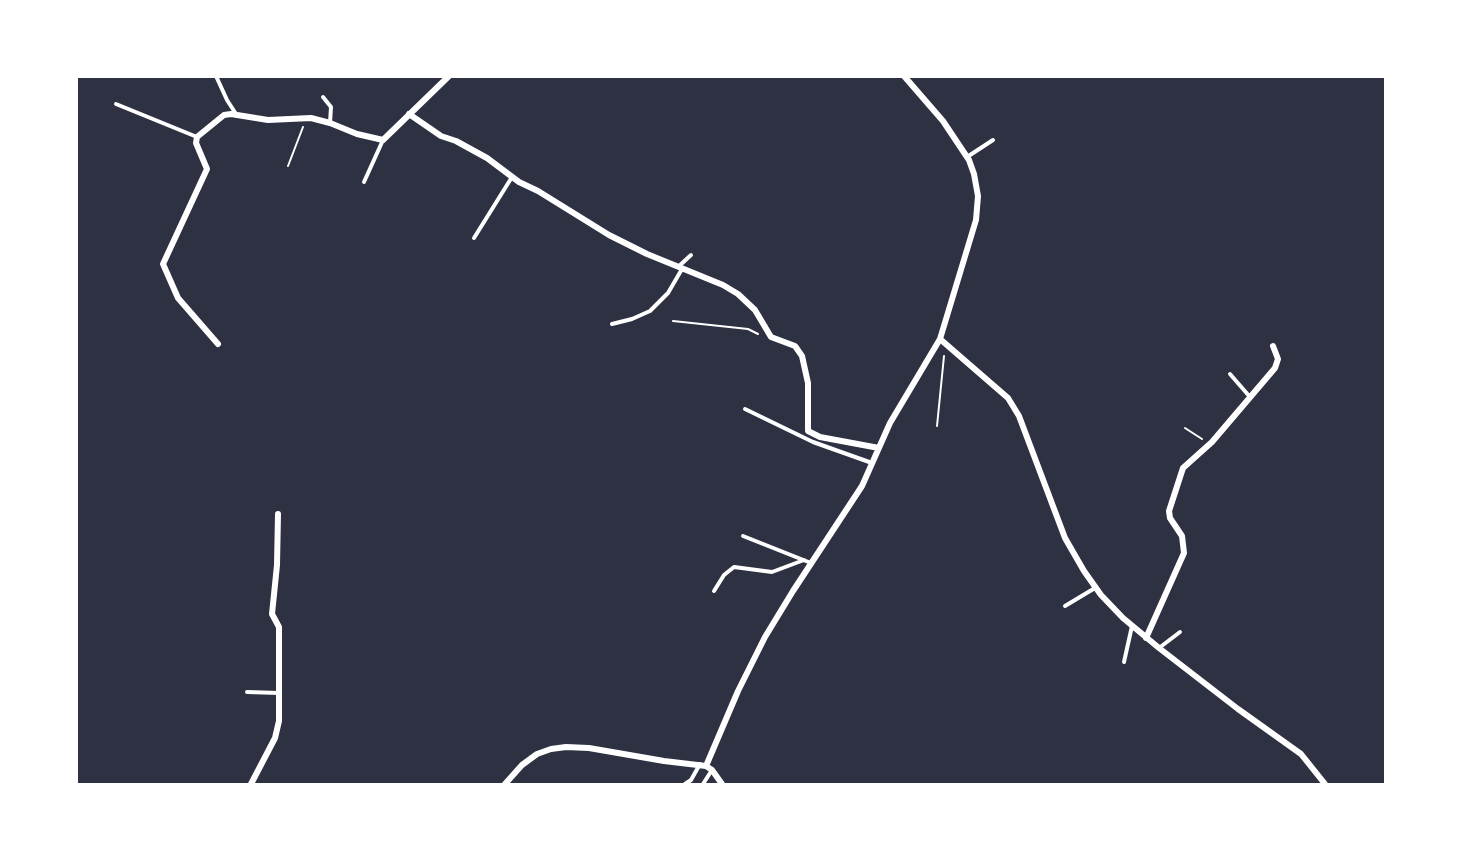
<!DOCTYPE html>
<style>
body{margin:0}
#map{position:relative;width:1462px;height:861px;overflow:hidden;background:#2d3142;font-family:Commissioner,sans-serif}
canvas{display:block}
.frame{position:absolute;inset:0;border:78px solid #fff;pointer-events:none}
</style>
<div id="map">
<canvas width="1462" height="861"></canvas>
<div class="frame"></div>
</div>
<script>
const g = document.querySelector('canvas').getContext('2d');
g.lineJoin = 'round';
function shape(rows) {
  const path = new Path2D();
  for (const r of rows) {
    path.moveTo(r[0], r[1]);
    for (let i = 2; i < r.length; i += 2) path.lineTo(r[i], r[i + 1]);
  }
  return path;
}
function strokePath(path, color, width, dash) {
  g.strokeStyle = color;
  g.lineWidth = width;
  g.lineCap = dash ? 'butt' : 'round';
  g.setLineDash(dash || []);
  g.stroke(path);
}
const path = shape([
 [288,166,303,127],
 [673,321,748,329,758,334],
 [937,426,944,356],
 [1185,428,1202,439]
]);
const service = shape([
 [216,76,227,100,236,114],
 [323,97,331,107,330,123],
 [116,104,197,137],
 [967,157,993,140],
 [364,182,383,140],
 [474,238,512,177],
 [678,267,691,255],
 [612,324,632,319,650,311,668,293,682,269],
 [1230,374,1250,397],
 [745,409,813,442,872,463],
 [743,536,811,563],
 [714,591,724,575,734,567,772,572,804,560],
 [1065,606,1095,588],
 [1159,648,1180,632],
 [1124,662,1132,626],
 [247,692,279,693],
 [685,784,691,780,700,764],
 [703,784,712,770]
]);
const minor = shape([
 [904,76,943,121,969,160,974,174,978,196,976,220,940,339,1008,398,1019,416,1065,538,1084,571,1101,595,1123,618,1159,648,1238,709,1301,754,1325,784],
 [409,114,441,136,456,141,487,158,519,182,538,191,609,235,647,254,723,285,738,294,755,310,771,337,795,346,802,356,808,383,808,431,820,437,879,448],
 [218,344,178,298,163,264,207,169,196,143,197,137,224,115,231,114,268,120,311,118,330,123,357,134,383,140,449,76],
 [1146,638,1184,553,1182,536,1170,518,1169,511,1183,468,1212,442,1275,368,1278,359,1273,346],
 [251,784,275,738,279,721,279,627,272,614,277,565,278,514],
 [505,784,522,765,537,754,551,749,566,747,589,748,664,761,706,766],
 [722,784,712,770,706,766,738,691,765,637,793,591,862,486,890,423,940,339]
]);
strokePath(path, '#fff', 2);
strokePath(service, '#fff', 4);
strokePath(minor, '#fff', 6);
</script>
